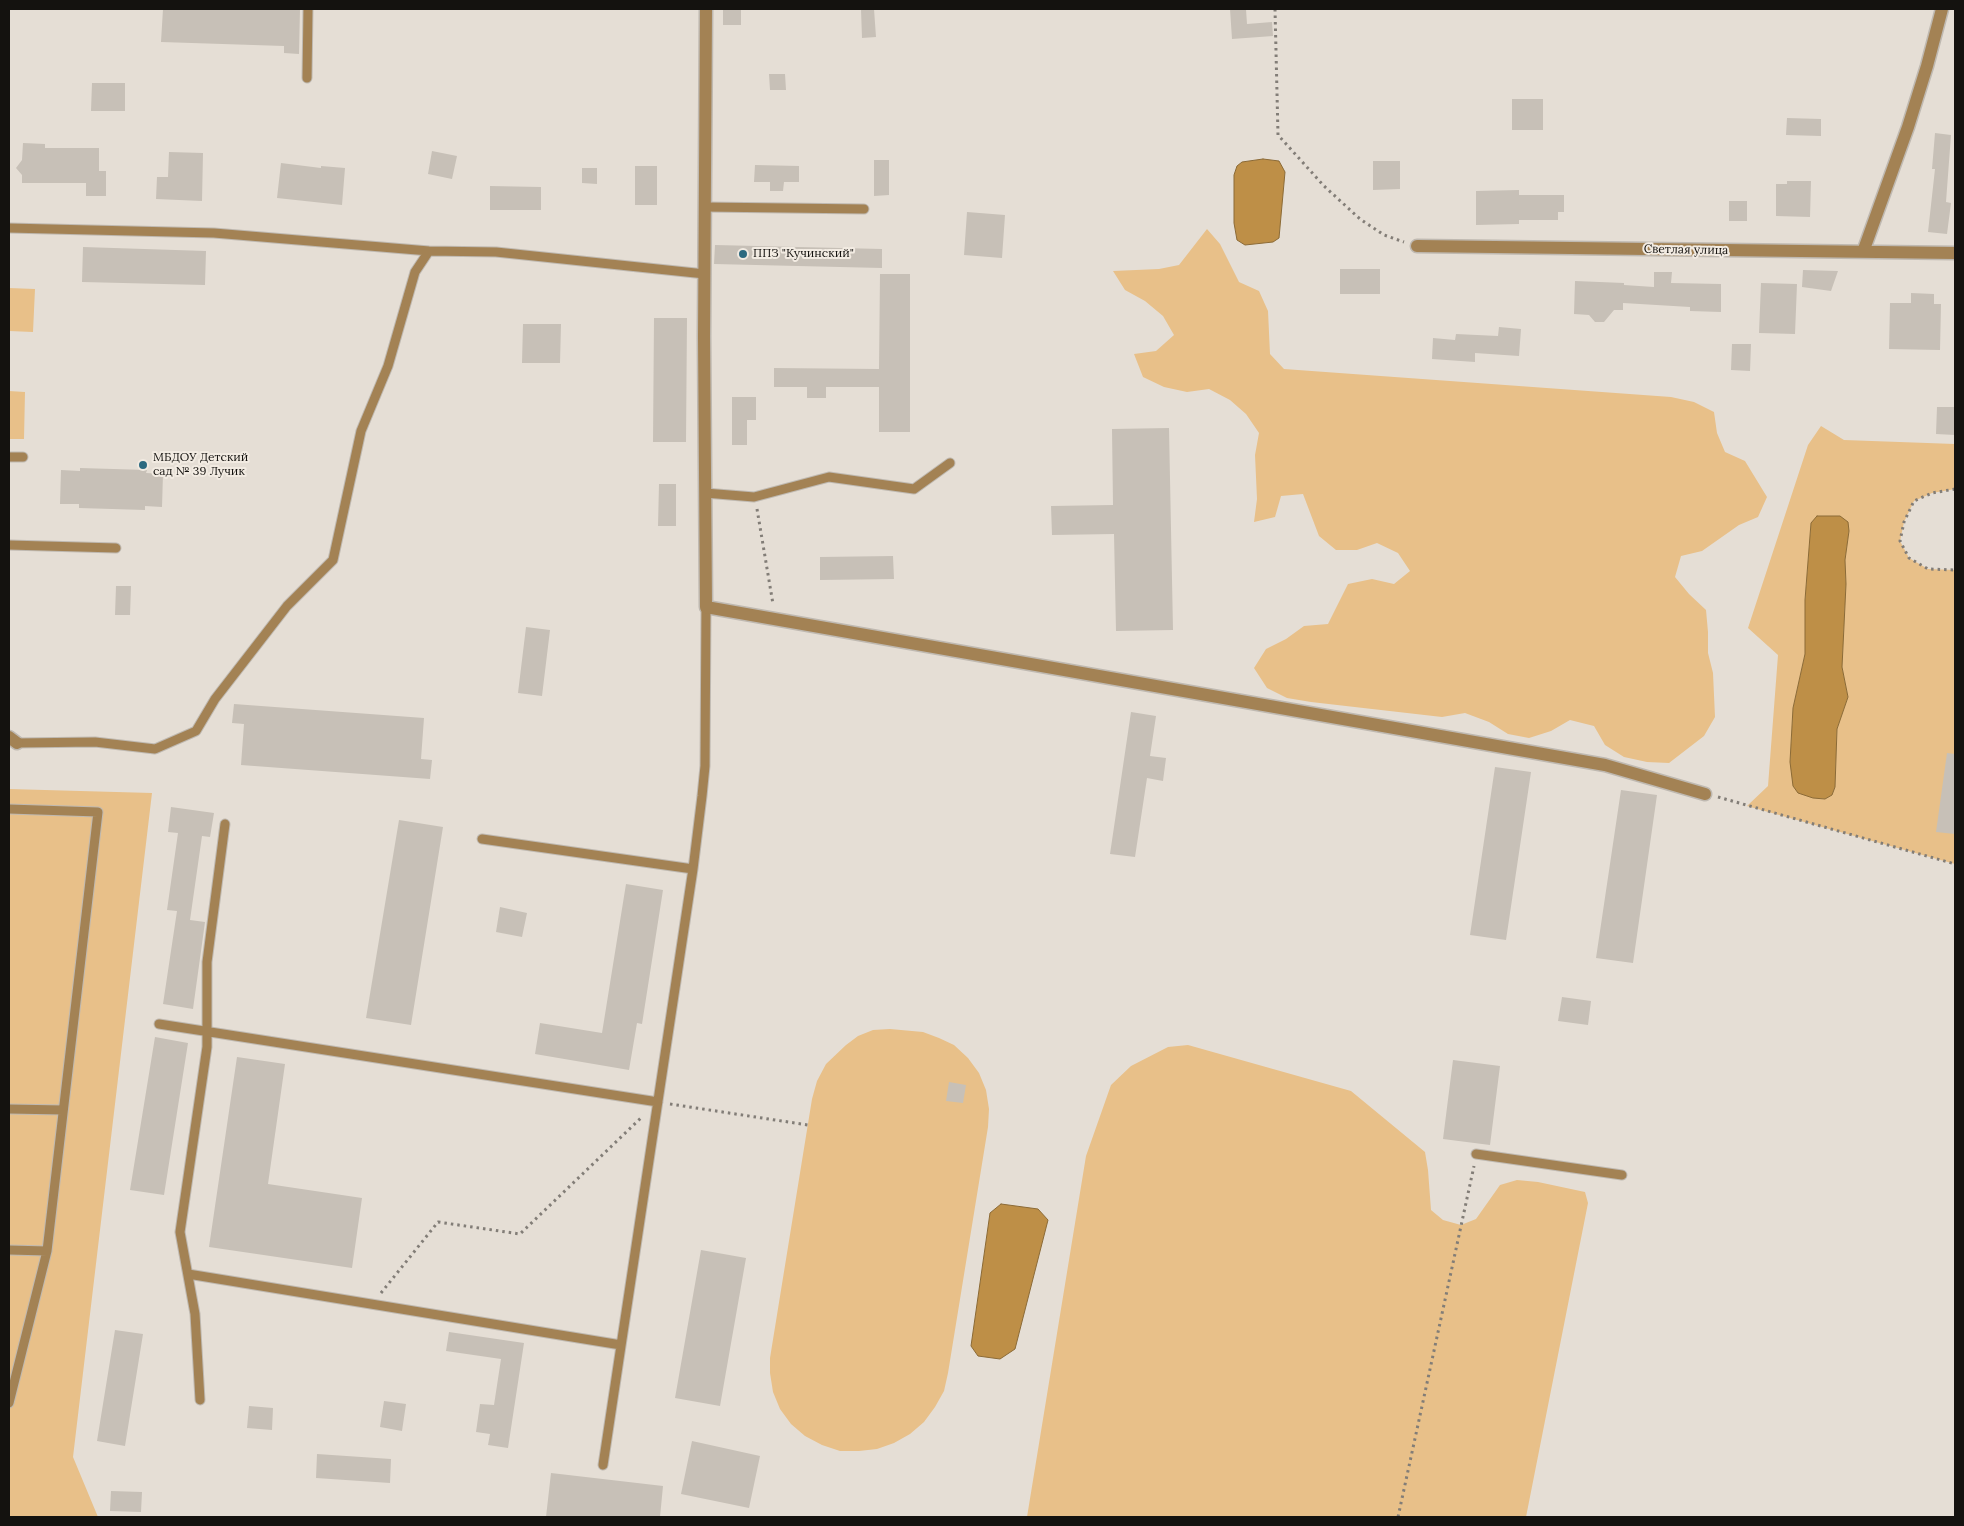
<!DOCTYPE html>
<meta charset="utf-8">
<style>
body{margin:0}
#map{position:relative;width:1964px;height:1526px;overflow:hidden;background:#e5ded5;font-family:Lora,serif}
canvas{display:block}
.frame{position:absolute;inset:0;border:10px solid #14120f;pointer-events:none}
</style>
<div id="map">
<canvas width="1964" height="1526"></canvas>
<div class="frame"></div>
</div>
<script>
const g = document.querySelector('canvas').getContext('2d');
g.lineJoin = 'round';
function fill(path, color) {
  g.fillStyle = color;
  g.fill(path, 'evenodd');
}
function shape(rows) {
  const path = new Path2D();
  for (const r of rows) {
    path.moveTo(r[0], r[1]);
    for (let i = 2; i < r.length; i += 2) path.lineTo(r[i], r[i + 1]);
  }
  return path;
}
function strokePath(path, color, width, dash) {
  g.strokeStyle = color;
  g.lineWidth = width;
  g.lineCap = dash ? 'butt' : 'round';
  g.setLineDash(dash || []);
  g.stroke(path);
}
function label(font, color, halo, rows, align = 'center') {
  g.font = font + ' Lora,serif';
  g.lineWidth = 4;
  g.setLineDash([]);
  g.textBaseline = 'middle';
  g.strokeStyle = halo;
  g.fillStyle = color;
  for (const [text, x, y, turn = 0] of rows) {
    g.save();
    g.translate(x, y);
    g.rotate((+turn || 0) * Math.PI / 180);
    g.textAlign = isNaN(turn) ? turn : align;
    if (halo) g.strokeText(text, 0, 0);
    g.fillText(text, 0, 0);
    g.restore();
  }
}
const green = shape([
 [1207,229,1220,244,1239,282,1259,291,1268,311,1270,354,1284,369,1671,397,1694,402,1714,412,1717,433,1725,452,1745,461,1767,497,1758,517,1739,525,1702,551,1681,556,1675,577,1689,594,1706,610,1708,632,1708,653,1713,673,1715,717,1704,736,1669,763,1647,762,1624,757,1605,745,1594,726,1570,720,1551,731,1529,738,1508,734,1489,722,1465,713,1442,717,1311,702,1287,698,1267,688,1254,668,1266,649,1286,639,1304,626,1328,624,1348,584,1372,579,1394,584,1410,571,1398,553,1377,543,1357,550,1336,550,1319,536,1303,494,1281,496,1275,517,1254,522,1257,499,1255,455,1259,433,1246,414,1230,400,1209,389,1187,392,1164,387,1143,377,1134,354,1156,351,1174,335,1163,316,1145,301,1125,290,1113,271,1159,269,1179,265],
 [9,288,35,289,33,332,9,331],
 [9,391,25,392,24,439,9,439],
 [1821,426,1844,440,1955,444,1955,489,1932,493,1914,501,1904,522,1900,541,1909,558,1928,569,1955,570,1955,864,1747,806,1768,786,1778,655,1748,628,1808,445],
 [1811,523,1849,531,1845,560,1846,584,1842,667,1848,697,1837,729,1835,787,1832,795,1825,799,1813,798,1790,762,1793,708,1805,654,1805,600],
 [9,789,152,793,73,1457,98,1517,9,1517],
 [890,1029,923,1032,939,1038,954,1045,968,1058,979,1073,986,1090,989,1109,988,1127,948,1373,944,1391,935,1407,924,1422,910,1434,894,1443,877,1449,859,1451,840,1451,822,1445,805,1436,791,1424,780,1409,773,1392,770,1373,770,1358,812,1099,817,1081,826,1064,846,1045,858,1036,873,1030],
 [1188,1045,1351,1091,1425,1152,1428,1170,1431,1210,1443,1220,1461,1225,1476,1219,1500,1185,1517,1180,1538,1182,1585,1192,1588,1203,1526,1517,1027,1517,1086,1156,1111,1085,1131,1066,1168,1047]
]);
const water = shape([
 [1263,159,1279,161,1285,172,1279,238,1273,242,1245,245,1237,240,1234,223,1234,175,1237,166,1242,162,1263,159],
 [1817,516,1840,516,1848,522,1849,531,1845,560,1846,584,1842,667,1848,697,1837,729,1835,787,1832,795,1825,799,1813,798,1798,793,1793,786,1790,762,1793,708,1805,654,1805,600,1811,523,1817,516],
 [1001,1204,1038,1209,1048,1220,1015,1349,1000,1359,978,1356,971,1346,990,1213,1001,1204]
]);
const building = shape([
 [163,9,300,9,299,54,284,53,284,46,161,42],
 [741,9,741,25,723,25,723,10],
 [861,9,874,9,876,37,862,38],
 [1230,9,1246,9,1247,24,1272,22,1273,36,1232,39],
 [769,74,785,74,786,90,770,90],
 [92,83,125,83,125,111,91,111],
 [1512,99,1543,99,1543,130,1512,130],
 [1787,118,1821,119,1821,136,1786,135],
 [1935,133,1951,135,1946,202,1951,203,1947,234,1928,232,1935,169,1932,169],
 [23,143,45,144,45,148,99,148,99,171,106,171,106,196,86,196,86,183,22,183,22,175,16,168,22,160],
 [432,151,457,156,452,179,428,174],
 [169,152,203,153,202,201,156,199,157,177,168,177],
 [874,160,889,160,889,195,874,196],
 [1373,161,1400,161,1400,189,1373,190],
 [281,163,321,168,321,166,345,168,342,205,277,198],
 [755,165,799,166,799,182,784,182,783,191,770,191,770,182,754,182],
 [635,166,657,166,657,205,635,205],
 [582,168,597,168,597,184,582,183],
 [1787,181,1811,181,1810,217,1776,216,1776,184,1787,184],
 [490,186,541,187,541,210,490,210],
 [1519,190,1519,195,1564,195,1564,212,1558,212,1558,220,1519,220,1519,224,1476,225,1476,191],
 [1729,201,1747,201,1747,221,1729,221],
 [967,212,1005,215,1002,258,964,255],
 [715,245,882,249,882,268,714,264],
 [83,247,206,251,205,285,82,282],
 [1340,269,1380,269,1380,294,1340,294],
 [1803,270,1838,271,1831,291,1802,287],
 [1654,272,1672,272,1671,283,1721,284,1721,312,1690,311,1690,307,1623,303,1623,310,1614,310,1604,322,1595,322,1589,315,1574,314,1575,281,1624,283,1624,285,1654,287],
 [880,274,910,274,910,432,879,432,879,387,826,387,826,398,807,398,807,387,774,387,774,368,879,369],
 [1761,283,1797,284,1795,334,1759,333],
 [1911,293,1934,294,1934,304,1941,304,1940,350,1889,349,1890,303,1911,303],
 [654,318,687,318,686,442,653,442],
 [523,324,561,324,560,363,522,363],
 [1499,327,1521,329,1519,356,1475,353,1475,362,1432,359,1433,338,1455,340,1456,334,1498,336],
 [1732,344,1751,344,1750,371,1731,370],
 [732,397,756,397,756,420,747,420,747,445,732,445],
 [1937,407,1955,407,1955,435,1936,434],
 [1169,428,1173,630,1116,631,1114,534,1052,535,1051,506,1113,505,1112,429],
 [80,468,147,470,146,473,163,474,162,507,145,506,145,510,79,508,79,504,60,504,61,470,80,471],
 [659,484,676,484,676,526,658,526],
 [893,556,894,579,820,580,820,557],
 [116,586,131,586,130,615,115,615],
 [526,627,550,630,542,696,518,693],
 [234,704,424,718,421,759,432,760,430,779,241,765,244,724,232,723],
 [1131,712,1156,716,1150,756,1166,758,1163,781,1147,778,1135,857,1110,854],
 [1947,753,1955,754,1955,834,1936,832],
 [1495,767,1531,772,1506,940,1470,935],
 [1621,790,1657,795,1633,963,1596,958],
 [171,807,214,813,210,837,202,836,190,920,205,922,193,1009,163,1004,177,911,167,910,178,833,168,832],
 [399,820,443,827,411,1025,366,1018],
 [626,884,663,890,642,1024,637,1023,629,1070,535,1054,540,1023,602,1033],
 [500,907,527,913,522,937,496,932],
 [1562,997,1591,1001,1588,1025,1558,1021],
 [155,1037,188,1043,164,1195,130,1190],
 [237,1057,285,1064,268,1184,362,1198,352,1268,209,1247],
 [1453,1060,1500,1066,1490,1145,1443,1139],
 [949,1082,966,1085,963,1103,946,1101],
 [701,1250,746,1258,720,1406,675,1398],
 [115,1330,143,1334,125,1446,97,1441],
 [449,1332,524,1343,508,1448,488,1445,490,1434,476,1432,480,1404,494,1405,501,1359,446,1351],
 [384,1401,406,1404,402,1431,380,1427],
 [249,1406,273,1408,272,1430,247,1428],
 [692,1441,760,1456,749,1508,681,1494],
 [317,1454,391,1459,390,1483,316,1478],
 [551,1473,663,1486,660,1517,546,1517],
 [111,1491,142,1492,141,1512,110,1511]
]);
const path = shape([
 [1275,9,1278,135,1324,186,1360,219,1384,235,1404,242],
 [1955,489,1932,493,1914,501,1904,522,1900,541,1909,558,1928,569,1955,570],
 [757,509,773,604],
 [1718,797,1955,864],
 [670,1104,808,1125],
 [381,1293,438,1222,520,1234,643,1116],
 [1398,1517,1474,1166]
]);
const service = shape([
 [307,78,308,9],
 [706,207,864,209],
 [9,228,214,233,429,251,496,252,705,274],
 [9,457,23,457],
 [705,493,754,497,829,477,914,489,950,463],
 [9,545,116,548],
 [17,743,95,742,155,749,196,731,215,699,287,606,333,560,361,431,388,366,415,272,429,251],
 [9,809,98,812,47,1251,9,1403],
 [482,839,693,869],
 [159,1024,658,1102],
 [9,1109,63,1110],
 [1476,1154,1622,1175],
 [9,1250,47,1251],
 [188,1274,621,1345],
 [200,1400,195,1314,180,1232,207,1047,207,962,225,824],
 [603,1465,693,869,702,796,705,766,706,607]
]);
const minor = shape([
 [706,9,704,336,706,607,1605,765,1705,794],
 [1417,246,1955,253],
 [1863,252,1908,127,1927,66,1942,9],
 [9,737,17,743]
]);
const markers = [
 [743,254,5,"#2c6a80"],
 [143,465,5,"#2c6a80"]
];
const streetNames = [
 ["Светлая улица",1686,250,1]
];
const poiNames = [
 ["ППЗ \"Кучинский\"",753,254],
 ["МБДОУ Детский",153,458],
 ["сад № 39 Лучик",153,472]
];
fill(green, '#e8c089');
fill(water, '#be8f47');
strokePath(water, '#8b6a36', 1);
fill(building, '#c7c0b7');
strokePath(service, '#bfb9b1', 11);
strokePath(minor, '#bfb9b1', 15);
strokePath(path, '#827d77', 3, [2.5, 4]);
strokePath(service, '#a38254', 9);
strokePath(minor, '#a38254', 12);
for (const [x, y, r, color] of markers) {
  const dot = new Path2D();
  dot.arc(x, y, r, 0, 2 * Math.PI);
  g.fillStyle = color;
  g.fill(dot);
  strokePath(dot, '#f2ebe2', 2);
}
label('12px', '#14120f', '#f2ebe2', streetNames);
label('12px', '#14120f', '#f2ebe2', poiNames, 'left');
</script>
